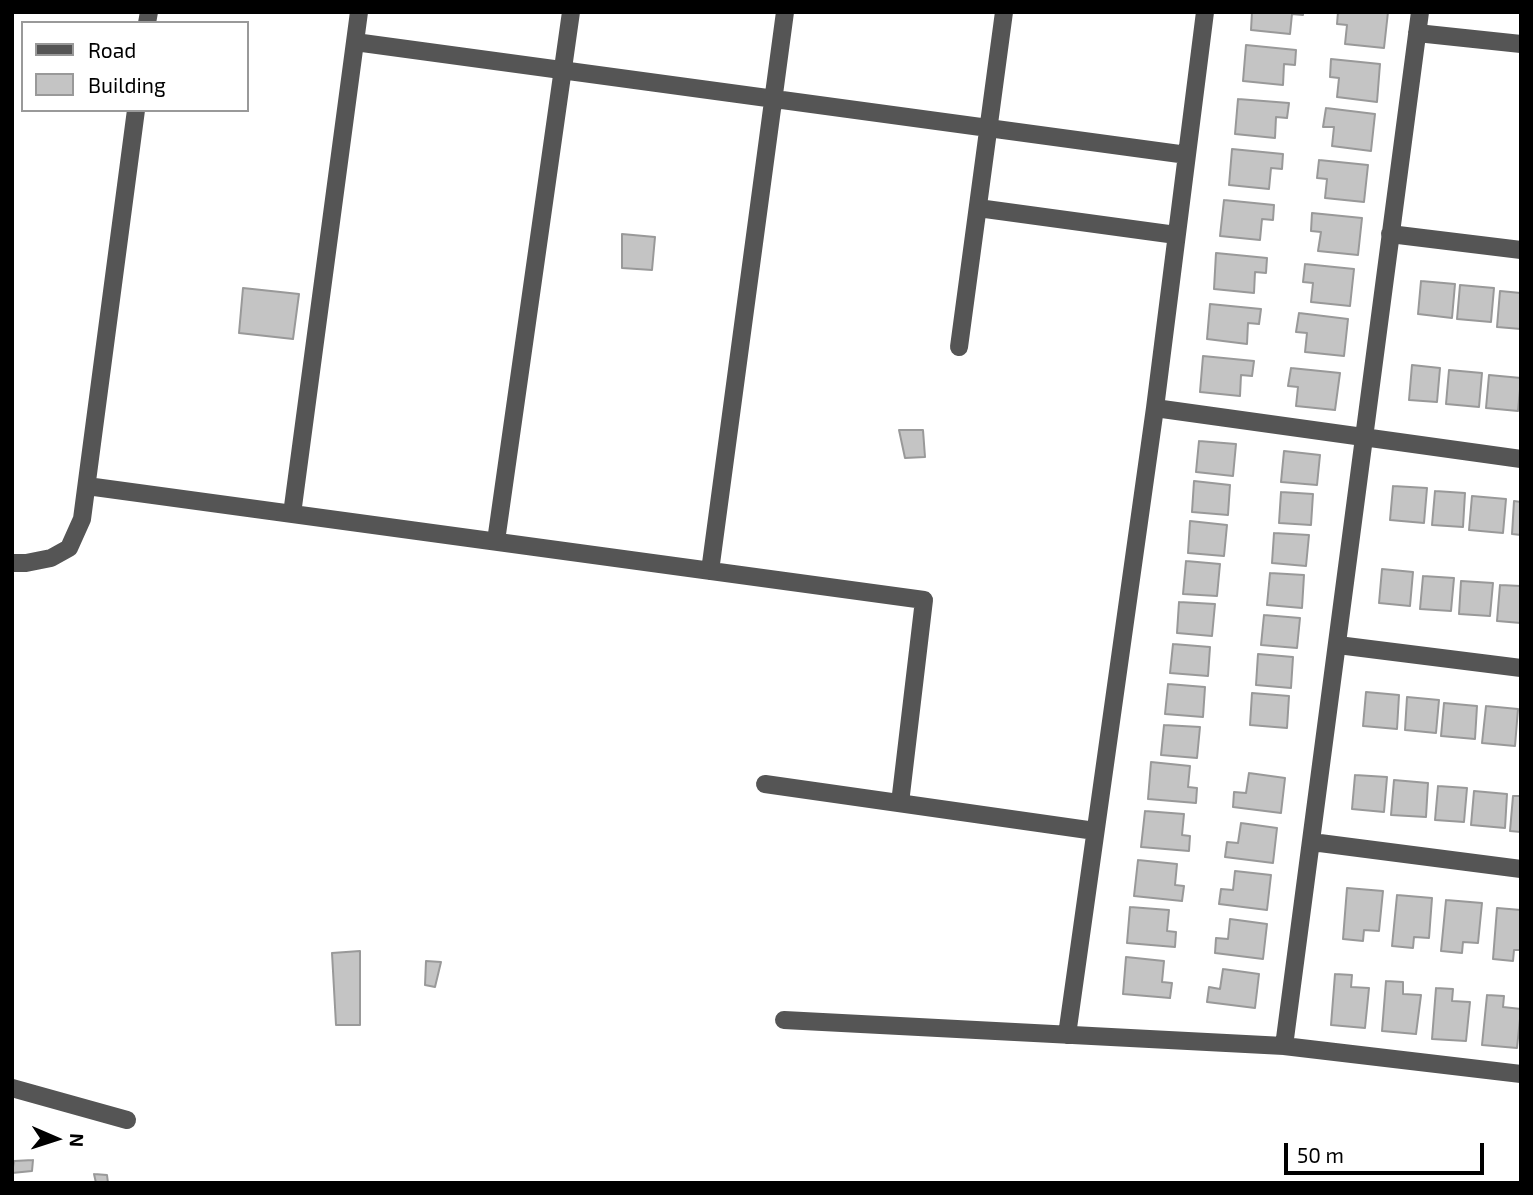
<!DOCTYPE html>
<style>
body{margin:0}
#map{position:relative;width:1533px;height:1195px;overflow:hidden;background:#fff;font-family:"Exo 2",sans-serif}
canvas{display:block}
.frame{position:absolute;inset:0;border:14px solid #000;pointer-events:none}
.legend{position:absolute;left:21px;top:21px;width:228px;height:91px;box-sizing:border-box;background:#fff;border:2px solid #999;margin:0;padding:9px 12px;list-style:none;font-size:21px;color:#000}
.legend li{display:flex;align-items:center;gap:14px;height:35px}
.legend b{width:35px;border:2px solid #999}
.north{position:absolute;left:21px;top:1104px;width:70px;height:70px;-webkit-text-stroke:5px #fff;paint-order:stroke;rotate:93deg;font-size:19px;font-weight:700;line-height:28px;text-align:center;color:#000}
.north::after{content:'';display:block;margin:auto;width:24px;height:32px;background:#000;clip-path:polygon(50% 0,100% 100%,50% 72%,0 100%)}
.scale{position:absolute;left:1284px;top:1143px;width:200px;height:32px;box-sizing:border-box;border:4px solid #000;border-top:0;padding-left:9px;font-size:21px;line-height:24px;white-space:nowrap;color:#000;-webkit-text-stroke:5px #fff;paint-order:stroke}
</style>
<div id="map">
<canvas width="1533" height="1195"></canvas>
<div class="frame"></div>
<ul class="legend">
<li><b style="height:9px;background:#555"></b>Road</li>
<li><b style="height:19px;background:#c4c4c4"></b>Building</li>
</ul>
<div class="north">N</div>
<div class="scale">50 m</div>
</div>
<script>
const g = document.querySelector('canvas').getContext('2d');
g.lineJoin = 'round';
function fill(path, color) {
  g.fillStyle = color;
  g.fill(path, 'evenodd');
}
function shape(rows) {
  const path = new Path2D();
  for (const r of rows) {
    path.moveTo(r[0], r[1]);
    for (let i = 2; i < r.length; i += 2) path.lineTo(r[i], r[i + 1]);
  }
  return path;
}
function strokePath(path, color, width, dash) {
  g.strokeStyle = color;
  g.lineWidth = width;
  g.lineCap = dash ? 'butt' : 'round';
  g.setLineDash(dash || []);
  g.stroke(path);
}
const building = shape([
 [1252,12,1303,12,1303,15,1292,14,1290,34,1251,30,1252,12],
 [1338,12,1388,12,1384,48,1345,44,1347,25,1337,24,1338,12],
 [1246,45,1296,50,1295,65,1284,64,1283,85,1243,81,1246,45],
 [1331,59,1380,64,1377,102,1337,97,1339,78,1330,77,1331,59],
 [1238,99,1289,103,1287,118,1276,117,1275,138,1235,134,1238,99],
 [1326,108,1375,114,1371,151,1332,146,1334,127,1323,127,1326,108],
 [1232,149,1283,154,1282,169,1271,168,1269,189,1229,185,1232,149],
 [1319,160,1368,165,1364,202,1325,198,1327,179,1317,178,1319,160],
 [1224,200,1274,205,1273,220,1262,219,1260,240,1220,236,1224,200],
 [1312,213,1362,218,1358,255,1318,251,1321,232,1311,231,1312,213],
 [622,234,655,237,652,270,622,268,622,234],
 [1216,253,1267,258,1266,273,1255,272,1254,293,1214,289,1216,253],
 [1305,264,1354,269,1350,306,1311,302,1313,283,1303,282,1305,264],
 [1421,281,1455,284,1452,318,1418,314,1421,281],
 [1460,285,1494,288,1491,322,1457,319,1460,285],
 [243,288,299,294,293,339,239,333,243,288],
 [1500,291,1521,293,1521,329,1497,327,1500,291],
 [1210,304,1261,309,1259,324,1248,323,1247,344,1207,339,1210,304],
 [1299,313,1348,319,1344,356,1305,352,1307,333,1296,332,1299,313],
 [1203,356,1254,361,1252,376,1241,375,1240,396,1200,392,1203,356],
 [1412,365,1440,368,1437,402,1409,400,1412,365],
 [1291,368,1340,373,1335,410,1296,406,1298,387,1288,386,1291,368],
 [1449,370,1482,373,1479,407,1446,404,1449,370],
 [1489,375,1521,378,1518,411,1486,408,1489,375],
 [899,430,923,430,925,457,905,458,899,430],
 [1199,441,1236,444,1233,476,1196,472,1199,441],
 [1284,451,1320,455,1317,485,1281,482,1284,451],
 [1194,481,1230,485,1228,515,1192,512,1194,481],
 [1393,486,1427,488,1424,523,1390,520,1393,486],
 [1435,491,1465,493,1463,527,1432,525,1435,491],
 [1281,492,1313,494,1311,525,1279,523,1281,492],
 [1472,496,1506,499,1503,533,1469,530,1472,496],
 [1514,501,1521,502,1521,535,1512,534,1514,501],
 [1190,521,1227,525,1224,556,1188,553,1190,521],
 [1274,533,1309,535,1306,566,1272,563,1274,533],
 [1186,561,1220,564,1217,596,1183,594,1186,561],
 [1382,569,1413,572,1410,606,1379,603,1382,569],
 [1270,573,1304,575,1302,608,1267,605,1270,573],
 [1423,576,1454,578,1451,611,1420,609,1423,576],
 [1461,581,1493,583,1490,616,1459,614,1461,581],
 [1500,585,1521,586,1521,623,1497,621,1500,585],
 [1179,602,1215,604,1212,636,1177,633,1179,602],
 [1264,615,1300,618,1297,648,1261,645,1264,615],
 [1173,644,1210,647,1208,676,1170,673,1173,644],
 [1258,654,1293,657,1291,688,1256,685,1258,654],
 [1168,684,1205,687,1203,717,1165,714,1168,684],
 [1366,692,1399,695,1397,729,1363,726,1366,692],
 [1252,693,1289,696,1287,728,1250,725,1252,693],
 [1407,697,1439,700,1436,733,1405,730,1407,697],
 [1444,703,1477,706,1475,739,1441,736,1444,703],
 [1486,706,1518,709,1515,746,1482,743,1486,706],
 [1164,725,1200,727,1197,758,1161,755,1164,725],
 [1151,762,1190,766,1188,787,1197,788,1196,803,1148,799,1151,762],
 [1249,773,1285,778,1281,813,1233,807,1234,792,1246,793,1249,773],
 [1355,775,1387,777,1384,812,1352,809,1355,775],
 [1394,780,1428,783,1426,817,1391,815,1394,780],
 [1438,786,1467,788,1464,822,1435,820,1438,786],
 [1474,791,1507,794,1505,828,1471,825,1474,791],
 [1513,796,1521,796,1521,832,1510,831,1513,796],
 [1145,811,1184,814,1182,835,1190,836,1189,851,1141,847,1145,811],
 [1241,823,1277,828,1273,863,1225,857,1227,842,1238,843,1241,823],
 [1138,860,1177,864,1175,885,1184,886,1182,901,1134,896,1138,860],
 [1235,871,1271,875,1267,910,1219,904,1221,889,1233,890,1235,871],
 [1347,888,1383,891,1379,931,1364,930,1363,941,1343,939,1347,888],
 [1397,895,1432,898,1429,938,1414,937,1413,948,1392,946,1397,895],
 [1446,900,1482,903,1478,943,1463,942,1462,953,1441,951,1446,900],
 [1130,907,1169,910,1167,931,1176,932,1175,947,1127,943,1130,907],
 [1497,908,1521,910,1521,950,1514,950,1513,961,1493,959,1497,908],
 [1230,919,1267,924,1263,959,1215,953,1216,938,1228,939,1230,919],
 [360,951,360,1025,336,1025,332,953,360,951],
 [1126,957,1164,961,1162,982,1172,983,1170,998,1123,994,1126,957],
 [426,961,441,962,435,987,425,985,426,961],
 [1223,969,1259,974,1255,1008,1207,1002,1209,987,1220,989,1223,969],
 [1335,974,1352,975,1351,987,1369,988,1365,1028,1331,1025,1335,974],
 [1386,981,1403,982,1403,994,1421,995,1416,1034,1382,1031,1386,981],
 [1436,988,1453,989,1452,1001,1470,1002,1466,1041,1432,1039,1436,988],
 [1487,995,1504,996,1503,1007,1521,1009,1517,1048,1482,1045,1487,995],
 [33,1160,32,1171,12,1173,14,1161,33,1160],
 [94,1174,107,1175,108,1183,96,1183,94,1174]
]);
const minor = shape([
 [147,23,149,12],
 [1417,33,1521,44],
 [355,42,1187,155],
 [978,208,1176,235],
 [1390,234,1521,250],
 [959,347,1004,12],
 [1155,408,1521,459],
 [87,486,924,600,900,803],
 [292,514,359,12],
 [496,541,571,12],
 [12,563,26,563,51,558,69,548,82,519,136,110],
 [710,571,785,12],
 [1338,645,1521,668],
 [765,784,1095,831],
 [1312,842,1521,869],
 [784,1020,1284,1046,1521,1074],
 [1067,1035,1155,408,1205,12],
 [1284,1046,1420,12],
 [12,1088,127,1120]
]);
fill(building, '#c4c4c4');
strokePath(building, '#999', 2);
strokePath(minor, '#555', 18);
</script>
